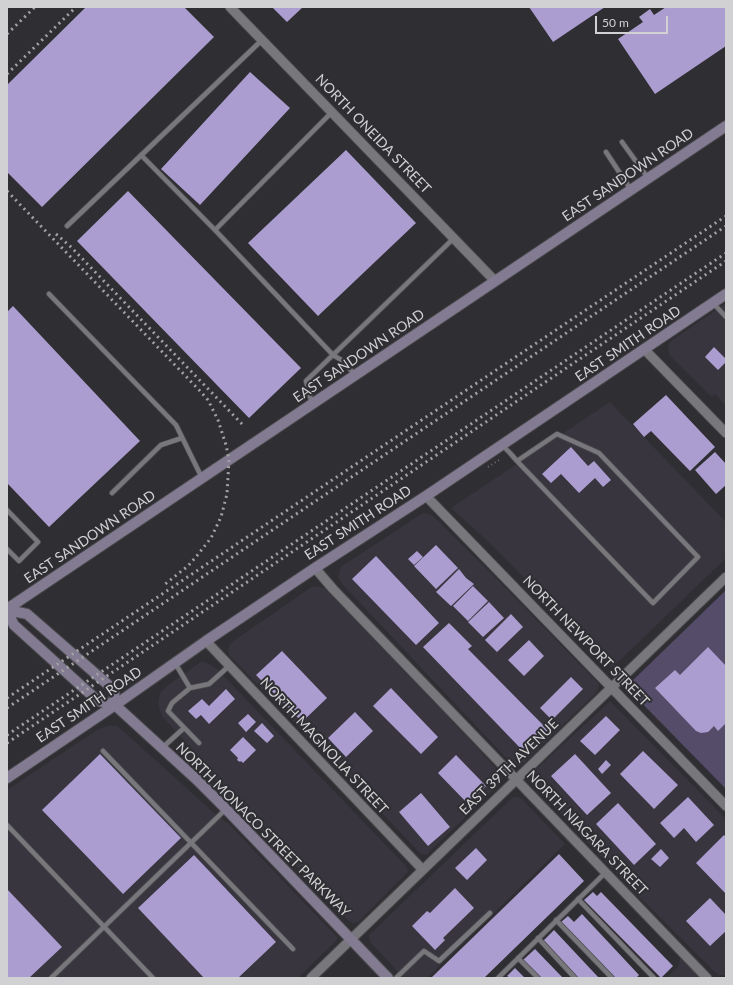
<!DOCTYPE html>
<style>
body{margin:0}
#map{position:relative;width:733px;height:985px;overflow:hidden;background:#2f2e32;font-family:Lato,sans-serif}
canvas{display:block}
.frame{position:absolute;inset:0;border:8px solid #d1d1d3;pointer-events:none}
.scale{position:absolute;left:595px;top:16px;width:73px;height:18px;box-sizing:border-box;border:2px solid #d1d1d3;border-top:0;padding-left:5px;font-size:12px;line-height:14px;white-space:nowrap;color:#d1d1d3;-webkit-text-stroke:3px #2f2e32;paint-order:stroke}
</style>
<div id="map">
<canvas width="733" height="985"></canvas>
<div class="frame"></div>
<div class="scale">50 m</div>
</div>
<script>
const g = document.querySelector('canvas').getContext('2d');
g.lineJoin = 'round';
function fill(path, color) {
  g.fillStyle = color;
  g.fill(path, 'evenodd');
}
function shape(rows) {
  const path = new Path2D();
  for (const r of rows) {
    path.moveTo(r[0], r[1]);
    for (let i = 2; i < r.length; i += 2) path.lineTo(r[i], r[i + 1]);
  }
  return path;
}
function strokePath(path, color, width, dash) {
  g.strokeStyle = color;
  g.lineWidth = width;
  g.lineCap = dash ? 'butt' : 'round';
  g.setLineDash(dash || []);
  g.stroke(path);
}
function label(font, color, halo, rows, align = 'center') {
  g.font = font + ' Lato,sans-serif';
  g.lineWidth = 4;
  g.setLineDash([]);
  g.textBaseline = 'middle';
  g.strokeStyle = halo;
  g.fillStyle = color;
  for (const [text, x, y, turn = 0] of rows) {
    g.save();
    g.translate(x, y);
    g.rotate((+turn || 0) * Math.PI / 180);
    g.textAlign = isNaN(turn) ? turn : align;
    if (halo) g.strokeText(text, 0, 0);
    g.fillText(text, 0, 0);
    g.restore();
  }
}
const built = shape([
 [726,303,726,406,715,394,712,397,672,358,669,354,668,345,671,341],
 [610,402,726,522,726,558,612,668,493,546,451,508],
 [423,513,430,514,434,517,489,571,598,683,599,686,596,693,521,766,517,766,510,762,344,586,339,579,338,576,340,570,342,566],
 [313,586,320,587,325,589,472,742,500,773,502,777,499,785,426,855,421,854,230,656,228,651,229,646,232,642],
 [202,661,211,665,217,669,406,866,408,871,407,873,358,922,353,923,348,920,220,787,200,758,162,716,158,704,160,693,168,685],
 [610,701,726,819,726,975,718,975,635,893,530,781,529,778,530,775],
 [111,725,117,726,121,729,212,811,230,825,337,937,337,940,298,978,7,978,7,790,97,730],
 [517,796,522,799,565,844,427,978,404,978,370,942,369,935,512,798],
 [680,956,701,978,666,978,679,966]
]);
const green = shape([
 [726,590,726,789,626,687]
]);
const building = shape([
 [86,7,184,7,214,37,42,207,7,172,7,85],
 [272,7,303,7,287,22],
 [529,7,605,7,553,42],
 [666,7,726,7,726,46,655,94,618,39,643,22,639,17,650,9,654,15],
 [250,72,290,108,200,205,161,169],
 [346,150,416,223,318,316,248,243],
 [128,191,301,368,249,418,77,241],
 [13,306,140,441,49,527,7,483,7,312],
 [714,347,726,359,726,362,718,370,705,357],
 [666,395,715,447,690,471,651,431,644,437,633,424],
 [571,447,588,466,594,461,611,480,603,487,595,478,579,493,561,474,551,483,542,474],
 [715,452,726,464,726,485,716,494,695,470],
 [436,545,458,568,436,589,414,566],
 [417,551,423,557,414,565,408,559],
 [376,556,439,623,416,645,352,579],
 [459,569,466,578,474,584,451,606,436,592],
 [473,586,488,601,468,621,453,606],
 [489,602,504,618,483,637,468,622],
 [511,614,523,627,497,652,485,640],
 [449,623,472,646,468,649,548,730,525,753,423,647],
 [529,640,544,656,524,676,508,660],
 [708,647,726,666,726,723,718,731,714,726,708,732,701,733,696,731,655,688,675,670,680,675],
 [282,651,327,698,302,722,256,675],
 [571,677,583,689,552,720,540,708],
 [391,688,438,737,421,754,373,706],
 [226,689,235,699,209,724,201,715,196,719,188,711,202,699,209,706],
 [355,712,373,731,346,757,328,738],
 [248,714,256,722,246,732,238,723],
 [606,716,620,730,595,755,580,741],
 [262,723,274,736,267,743,254,731],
 [243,737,256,750,243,763,241,761,240,762,237,760,238,758,230,750],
 [643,751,678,785,654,809,620,774],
 [100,754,181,838,123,894,42,810],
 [575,754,611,793,587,815,551,776],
 [456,755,486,786,468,804,438,773],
 [606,760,611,765,602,774,598,769],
 [421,793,450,827,428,846,399,812],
 [688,797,714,825,696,842,684,828,674,838,660,823],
 [618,803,656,844,634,865,596,824],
 [724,835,726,837,726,894,696,863],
 [476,848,487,860,467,880,455,868],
 [661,849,669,858,660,867,651,859],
 [559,854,584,881,484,978,431,978],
 [194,855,276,942,238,978,204,978,138,908],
 [455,888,474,908,443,938,445,940,435,950,412,926,427,911,430,913],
 [7,889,62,947,29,978,7,978],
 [593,892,597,896,601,892,673,966,661,978,584,900],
 [710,898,726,915,726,931,710,946,686,921],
 [582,914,639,975,636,978,614,978,561,922,568,916,574,922],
 [554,930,599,978,578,978,543,941],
 [535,949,563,978,540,978,523,960],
 [515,968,525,978,510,978,507,976]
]);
const path = shape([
 [488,467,499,460]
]);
const lane = shape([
 [622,142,648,178],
 [606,152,631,190],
 [141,155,215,230,333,355,343,361,355,375],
 [67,226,262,40],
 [215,230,332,112],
 [49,294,176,425,202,478],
 [713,303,726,317],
 [312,404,306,381,454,238],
 [502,445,510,453,517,461,653,603,698,557,599,453,557,434,517,461],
 [112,493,161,445,182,438],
 [7,510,38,542,19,561,7,549],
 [175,663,190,688],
 [199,743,168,711,172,703,190,688,209,684,229,666],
 [162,748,184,728],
 [103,751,293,949],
 [7,825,153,978],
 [578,899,654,978],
 [556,920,612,978],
 [538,938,575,978],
 [518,958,538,978],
 [51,978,226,809],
 [396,978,424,951,439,961,490,913],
 [498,978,605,873]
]);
const street = shape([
 [230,7,495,281],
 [644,349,726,433],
 [426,496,726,806],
 [315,568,333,589,707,978],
 [206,641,422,869],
 [311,978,726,577]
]);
const secondary = shape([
 [7,609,726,126],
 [7,610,27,614,97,675,114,690,115,705],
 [7,611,14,625,98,701,115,705],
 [115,705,196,779,226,809,388,978],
 [7,778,115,705,206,641,315,568,426,496,726,294]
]);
const rail = shape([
 [7,34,35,7],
 [7,74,76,7],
 [7,191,201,392,208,400,218,420,226,445,229,460,227,494,221,517,211,538,196,557,188,566,164,585],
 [56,234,71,247,242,424],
 [7,698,726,216],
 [7,708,726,226],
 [7,735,726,253],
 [7,743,726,261]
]);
const streetNames = [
 ["NORTH ONEIDA STREET",373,134,46],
 ["EAST SANDOWN ROAD",628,175,-34],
 ["EAST SMITH ROAD",628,344,-34],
 ["EAST SANDOWN ROAD",359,356,-34],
 ["EAST SMITH ROAD",358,523,-33],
 ["EAST SANDOWN ROAD",90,537,-34],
 ["NORTH NEWPORT STREET",586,641,46],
 ["EAST SMITH ROAD",89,705,-34],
 ["NORTH MAGNOLIA STREET",324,746,47],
 ["EAST 39TH AVENUE",509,767,-44],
 ["NORTH MONACO STREET PARKWAY",263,830,45],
 ["NORTH NIAGARA STREET",587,833,46]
];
fill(built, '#38353f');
fill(green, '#544c68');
fill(building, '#ab9dcf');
strokePath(lane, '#4b4a4d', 6);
strokePath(street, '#4b4a4d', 11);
strokePath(secondary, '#4b4a4d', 12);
strokePath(path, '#6e6d71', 2, [1, 3]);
strokePath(lane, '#78777b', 4.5);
strokePath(street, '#78777b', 9);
strokePath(secondary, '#827b92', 10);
strokePath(rail, '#a2a2a5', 3, [2, 4]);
label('14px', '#d1d1d3', '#2f2e32', streetNames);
</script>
